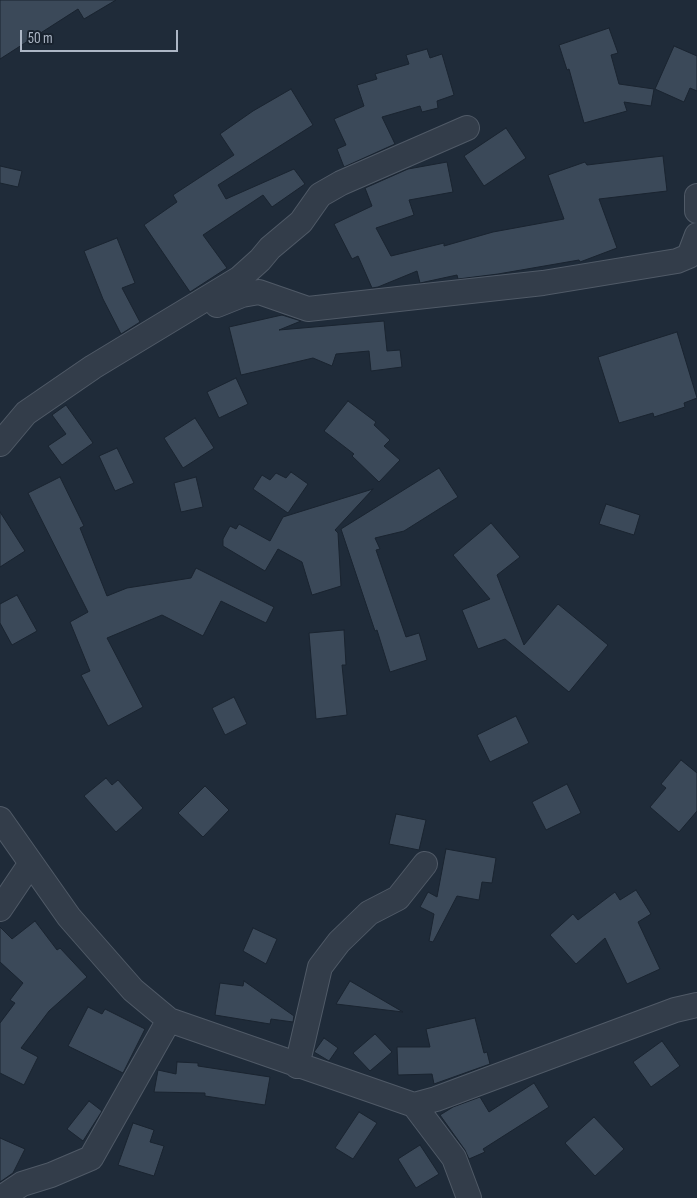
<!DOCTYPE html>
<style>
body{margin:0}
#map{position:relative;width:697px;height:1198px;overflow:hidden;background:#1f2b39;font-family:"Sofia Sans Condensed",sans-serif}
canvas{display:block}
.scale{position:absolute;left:20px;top:30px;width:158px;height:22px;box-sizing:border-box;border:2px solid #adb7c6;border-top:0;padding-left:6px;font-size:15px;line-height:18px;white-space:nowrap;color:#adb7c6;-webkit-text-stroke:4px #18222e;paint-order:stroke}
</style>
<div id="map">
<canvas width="697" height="1198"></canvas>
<div class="scale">50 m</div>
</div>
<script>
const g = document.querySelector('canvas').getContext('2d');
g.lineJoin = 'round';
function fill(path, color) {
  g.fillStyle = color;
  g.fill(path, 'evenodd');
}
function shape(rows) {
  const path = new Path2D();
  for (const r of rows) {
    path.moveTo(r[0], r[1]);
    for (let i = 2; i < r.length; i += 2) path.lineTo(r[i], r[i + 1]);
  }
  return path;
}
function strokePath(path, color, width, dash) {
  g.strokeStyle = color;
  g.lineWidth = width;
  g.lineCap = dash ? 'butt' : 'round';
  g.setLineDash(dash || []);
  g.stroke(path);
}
const building = shape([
 [0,0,116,0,84,19,78,9,0,59,0,0],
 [609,28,618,53,611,55,619,84,654,89,651,106,624,102,627,111,584,123,569,69,567,70,559,45,609,28],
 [674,46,697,56,697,91,690,88,684,102,655,89,674,46],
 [427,49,430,58,442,54,454,95,437,101,438,108,422,112,420,106,382,117,395,144,344,167,337,149,346,145,334,119,364,106,357,85,377,79,375,74,409,64,406,55,427,49],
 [291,89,313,125,218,185,226,199,294,169,305,184,272,207,263,195,203,235,227,268,190,292,144,225,177,202,173,195,234,155,220,134,253,111,291,89],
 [506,128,526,158,484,186,464,156,506,128],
 [663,156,667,191,599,199,617,248,580,262,579,260,498,274,458,279,457,275,420,283,417,271,378,287,372,288,358,256,352,259,334,224,372,206,365,188,408,169,447,162,453,192,409,200,414,215,376,228,391,256,444,243,444,246,493,232,564,219,548,175,585,162,587,165,663,156],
 [0,166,22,171,18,187,0,183,0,166],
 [117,238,135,283,122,288,140,322,121,334,103,299,84,251,117,238],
 [282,315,301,321,279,330,384,321,387,351,400,350,402,367,371,371,369,351,336,354,332,366,313,358,241,375,229,327,282,315],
 [677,332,697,398,684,403,685,407,654,417,653,413,619,423,598,357,677,332],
 [236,378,248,404,219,418,207,392,236,378],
 [348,401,376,422,374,425,390,440,384,446,400,460,379,482,352,456,354,454,324,431,348,401],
 [66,405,93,443,62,465,48,446,66,434,52,415,66,405],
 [195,418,214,448,183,468,164,438,195,418],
 [117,448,134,483,115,491,99,456,117,448],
 [439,468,458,497,404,531,375,538,380,549,376,550,406,637,419,633,427,660,390,672,377,630,375,631,341,529,439,468],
 [291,472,308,484,288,513,253,489,262,475,270,480,276,473,286,478,291,472],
 [60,477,84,526,80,528,107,596,127,588,191,578,196,568,274,607,266,623,221,601,203,636,162,615,107,638,143,707,108,726,81,675,90,671,70,622,88,612,28,493,60,477],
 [196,477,203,507,181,512,174,483,196,477],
 [373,489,335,530,338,533,341,586,312,595,302,562,278,549,265,571,223,546,223,539,230,526,236,529,239,524,270,541,283,517,373,489],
 [606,504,640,515,634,535,599,524,606,504],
 [0,512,25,551,0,567,0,512],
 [491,523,520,557,497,575,524,645,558,604,608,645,569,692,505,639,478,649,462,610,490,599,453,555,491,523],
 [17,595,37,631,12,645,0,623,0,604,17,595],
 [344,630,346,665,342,665,347,715,316,719,309,633,344,630],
 [234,697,247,724,225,735,212,708,234,697],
 [516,716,529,743,490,762,477,735,516,716],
 [681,760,697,773,697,811,679,832,650,807,666,788,661,784,681,760],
 [106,778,112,785,118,780,143,808,116,832,84,796,106,778],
 [567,784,581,813,546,830,532,802,567,784],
 [205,786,229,810,203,837,178,813,205,786],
 [396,814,426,820,419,850,389,844,396,814],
 [446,849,496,858,492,883,482,882,479,900,457,896,433,942,429,941,434,914,420,907,428,892,437,897,446,849],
 [636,890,651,914,638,922,660,969,627,984,605,938,576,964,550,935,573,914,578,920,615,892,620,900,636,890],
 [35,921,57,950,60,948,87,977,49,1011,21,1048,38,1057,24,1085,0,1073,0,1023,15,1003,10,1000,23,983,0,962,0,927,12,939,35,921],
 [253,928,277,939,266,964,243,951,253,928],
 [244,981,294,1016,293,1022,271,1019,270,1024,215,1015,220,983,243,986,244,981],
 [350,981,403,1012,336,1004,350,981],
 [88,1007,102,1014,105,1009,145,1029,123,1073,68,1046,88,1007],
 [475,1018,484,1053,487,1052,490,1064,434,1084,432,1074,398,1075,397,1047,430,1047,426,1029,475,1018],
 [375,1034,392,1052,370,1071,353,1053,375,1034],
 [324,1038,338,1048,329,1061,314,1052,324,1038],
 [662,1041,680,1066,651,1087,633,1062,662,1041],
 [177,1062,198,1063,198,1066,270,1077,265,1105,205,1096,205,1093,154,1092,158,1070,176,1074,177,1062],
 [534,1083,549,1107,483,1149,485,1152,469,1159,465,1150,440,1115,453,1107,480,1097,489,1112,534,1083],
 [89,1101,102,1111,83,1141,67,1129,89,1101],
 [359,1112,377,1123,353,1159,335,1148,359,1112],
 [594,1117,624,1149,595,1176,565,1143,594,1117],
 [133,1123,154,1130,150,1142,164,1146,154,1176,118,1165,133,1123],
 [0,1138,25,1149,13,1173,0,1182,0,1138],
 [420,1145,439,1174,416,1188,398,1159,420,1145]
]);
const minor = shape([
 [697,196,697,211],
 [217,305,242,295,259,292,308,309,543,283,677,261,689,256,697,235],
 [0,444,26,413,93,367,240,278,260,260,270,248,301,222,320,195,341,183,467,128],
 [0,819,69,917,133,990,169,1020,414,1105,454,1158,469,1198],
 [0,909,31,863],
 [297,1066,320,967,339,942,369,913,398,898,425,864],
 [414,1105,436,1099,675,1010,697,1005],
 [1,1198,22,1184,51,1175,91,1158,169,1020]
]);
fill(building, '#3b4959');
strokePath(building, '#1a2430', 1);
strokePath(minor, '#505a67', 26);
strokePath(minor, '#333d4a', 24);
</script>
